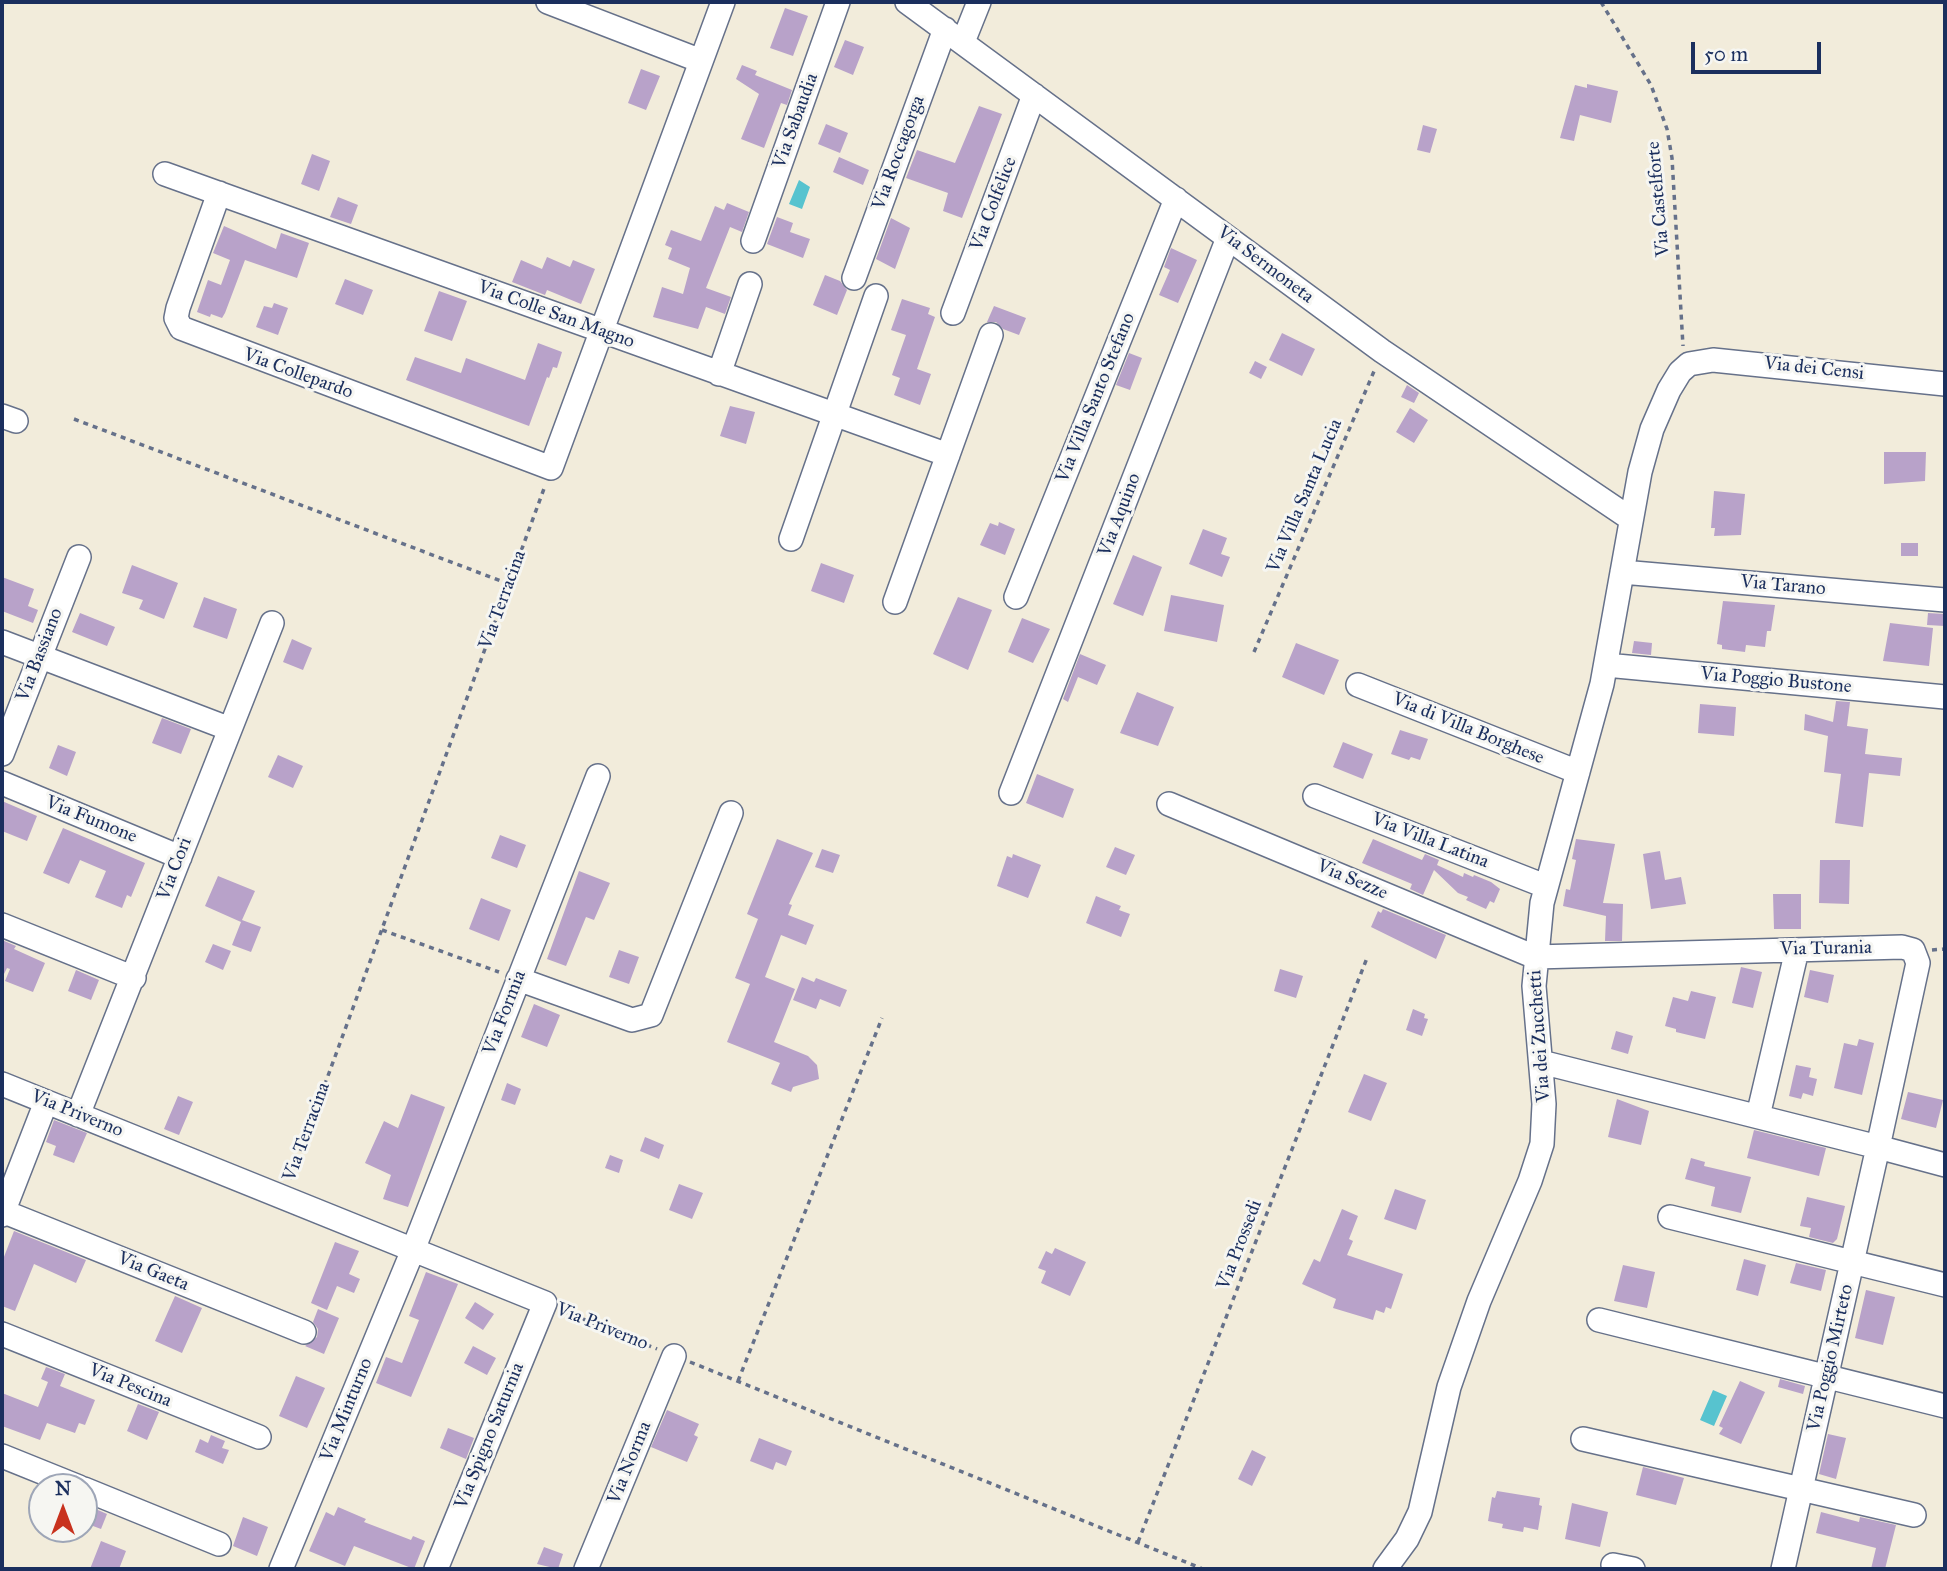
<!DOCTYPE html>
<style>
body{margin:0}
#map{position:relative;width:1947px;height:1571px;overflow:hidden;background:#f2ecdb;font-family:"IM FELL Great Primer",serif}
canvas{display:block}
.frame{position:absolute;inset:0;border:4px solid #1b2f5e;pointer-events:none}
.north{position:absolute;left:28px;top:1473px;width:70px;height:70px;box-sizing:border-box;background:#f6f6f2;border:2px solid #9ea6b7;border-radius:50%;rotate:0deg;font-size:19px;font-weight:700;line-height:28px;text-align:center;color:#1b2f5e}
.north::after{content:'';display:block;margin:auto;width:24px;height:32px;background:#c8321e;clip-path:polygon(50% 0,100% 100%,50% 72%,0 100%)}
.scale{position:absolute;left:1691px;top:42px;width:130px;height:32px;box-sizing:border-box;border:4px solid #1b2f5e;border-top:0;padding-left:9px;font-size:21px;line-height:24px;white-space:nowrap;color:#1b2f5e;-webkit-text-stroke:5px #f6f6f2;paint-order:stroke}
</style>
<div id="map">
<canvas width="1947" height="1571"></canvas>
<div class="frame"></div>
<div class="north">N</div>
<div class="scale">50 m</div>
</div>
<script>
const g = document.querySelector('canvas').getContext('2d');
g.lineJoin = 'round';
function fill(path, color) {
  g.fillStyle = color;
  g.fill(path, 'evenodd');
}
function shape(rows) {
  const path = new Path2D();
  for (const r of rows) {
    path.moveTo(r[0], r[1]);
    for (let i = 2; i < r.length; i += 2) path.lineTo(r[i], r[i + 1]);
  }
  return path;
}
function strokePath(path, color, width, dash) {
  g.strokeStyle = color;
  g.lineWidth = width;
  g.lineCap = dash ? 'butt' : 'round';
  g.setLineDash(dash || []);
  g.stroke(path);
}
function label(font, color, halo, rows, align = 'center') {
  g.font = font + ' "IM FELL Great Primer",serif';
  g.lineWidth = 6;
  g.setLineDash([]);
  g.textBaseline = 'middle';
  g.strokeStyle = halo;
  g.fillStyle = color;
  for (const [text, x, y, turn = 0] of rows) {
    g.save();
    g.translate(x, y);
    g.rotate((+turn || 0) * Math.PI / 180);
    g.textAlign = isNaN(turn) ? turn : align;
    if (halo) g.strokeText(text, 0, 0);
    g.fillText(text, 0, 0);
    g.restore();
  }
}
const water = shape([
 [799,180,810,187,802,209,789,204],
 [1713,1390,1727,1396,1714,1426,1700,1420]
]);
const building = shape([
 [785,8,808,16,793,56,770,48],
 [845,40,864,47,853,75,834,67],
 [742,65,757,71,755,75,792,90,787,105,781,103,764,148,741,139,759,94,736,79],
 [641,69,660,76,646,110,628,103],
 [1587,84,1618,91,1611,123,1580,115,1574,141,1560,138,1575,85,1587,88],
 [979,106,1002,114,962,218,943,211,948,193,906,178,917,150,955,163],
 [826,124,848,133,840,153,818,144],
 [1423,125,1437,129,1430,153,1417,150],
 [312,154,330,161,319,191,301,184],
 [839,157,869,170,863,185,833,172],
 [338,197,358,205,351,224,330,217],
 [727,203,749,212,742,232,730,227,706,288,731,297,725,314,706,307,698,329,653,317,662,287,683,294,690,268,668,259,672,248,665,245,671,230,701,241,715,206,724,210],
 [777,217,793,223,790,232,810,239,803,258,767,244],
 [891,218,910,228,895,269,876,259],
 [224,226,276,249,281,233,309,243,297,278,245,260,225,313,222,318,211,314,210,317,197,312,208,280,221,285,230,260,213,253],
 [1171,248,1197,260,1178,303,1159,295,1170,270,1164,267],
 [547,257,570,267,573,260,595,269,581,304,547,290,545,295,512,282,521,260,542,269],
 [825,275,840,281,847,290,837,315,813,305],
 [345,279,373,290,363,315,335,304],
 [439,291,467,301,452,341,424,331],
 [902,299,930,308,928,314,935,317,917,369,931,374,920,405,894,395,900,378,892,375,906,335,891,330],
 [274,303,288,308,278,335,256,327,264,306,272,308],
 [994,306,1026,318,1019,335,1003,329,996,322,987,322],
 [1282,333,1315,349,1302,376,1269,360],
 [538,343,562,352,557,368,553,367,549,378,547,377,529,426,406,380,415,357,461,373,466,358,525,380],
 [1129,353,1142,358,1130,390,1116,385],
 [1255,361,1267,367,1261,379,1249,373],
 [1407,385,1419,393,1414,403,1401,397],
 [730,406,755,412,746,444,720,436],
 [1410,408,1428,420,1414,443,1396,432],
 [1884,452,1926,452,1925,481,1884,484],
 [1714,491,1745,494,1741,535,1714,536,1715,528,1711,528],
 [999,522,1015,529,1005,555,980,545,990,523,998,526],
 [1203,529,1227,538,1221,554,1230,557,1222,577,1189,564],
 [1901,543,1918,543,1918,556,1901,556],
 [1133,555,1162,567,1143,616,1113,604],
 [821,563,854,575,844,603,811,591],
 [132,565,178,583,164,619,139,609,143,600,122,593],
 [2,577,34,589,28,606,38,610,33,623,2,611],
 [1171,595,1224,605,1217,642,1164,631],
 [204,597,237,609,227,639,193,627],
 [958,597,992,610,968,670,933,654],
 [1723,601,1775,605,1771,631,1767,631,1765,647,1746,645,1745,652,1722,649,1722,645,1717,644],
 [80,613,115,627,107,646,72,632],
 [1928,613,1945,614,1945,626,1927,625],
 [1022,618,1050,629,1033,663,1008,652],
 [1890,623,1933,628,1929,666,1883,661],
 [292,639,312,648,303,670,283,662],
 [1634,641,1652,643,1651,655,1632,653],
 [1296,643,1339,660,1324,695,1282,677],
 [1080,654,1106,665,1097,685,1078,677,1068,702,1063,699],
 [1137,692,1174,707,1158,746,1120,733],
 [1836,701,1850,702,1847,726,1868,729,1865,754,1902,758,1900,776,1869,773,1863,827,1835,823,1841,774,1824,772,1828,736,1804,730,1805,714,1833,722],
 [1700,704,1736,707,1734,736,1698,733],
 [162,718,191,729,181,754,152,743],
 [1400,730,1428,739,1420,760,1411,757,1409,760,1391,754],
 [1343,742,1373,754,1363,779,1333,767],
 [58,745,76,752,67,776,49,768],
 [278,755,303,766,293,788,268,777],
 [1037,774,1074,789,1063,818,1026,803],
 [2,801,37,816,27,841,2,831],
 [63,828,145,863,131,897,127,895,122,908,95,897,106,871,80,860,69,884,43,873],
 [500,835,526,845,517,868,491,858],
 [777,839,813,853,789,904,792,905,788,915,814,925,806,945,781,935,765,977,795,989,774,1042,808,1056,817,1065,819,1079,793,1087,791,1092,771,1084,780,1063,727,1042,750,984,735,978,758,919,747,914],
 [1373,839,1422,860,1425,854,1439,860,1437,865,1463,877,1464,873,1473,877,1474,875,1491,882,1500,889,1494,903,1490,901,1486,909,1466,900,1468,897,1458,893,1434,870,1423,895,1410,889,1412,884,1362,863],
 [1576,839,1615,844,1603,903,1623,904,1622,941,1605,941,1606,916,1563,906,1566,889,1570,890,1576,860,1572,859],
 [1115,847,1135,855,1126,875,1106,867],
 [822,849,840,855,833,873,815,867],
 [1660,851,1665,880,1681,877,1686,904,1651,909,1643,854],
 [1013,854,1041,865,1028,898,997,886,1007,856,1012,858],
 [1820,860,1850,860,1849,904,1819,903],
 [579,871,610,883,594,920,586,917,566,966,547,959],
 [218,876,255,891,242,920,261,927,251,952,232,945,241,922,205,906],
 [1773,894,1801,894,1801,929,1774,929],
 [1096,896,1121,906,1119,910,1130,914,1121,937,1086,923],
 [481,898,511,910,499,941,469,929],
 [1383,909,1446,935,1436,959,1371,927,1378,911,1381,913],
 [2,940,16,946,14,949,45,963,33,992,5,981,10,969,7,968,2,978],
 [213,944,231,951,223,970,205,962],
 [619,950,639,957,629,984,609,977],
 [1741,967,1762,972,1753,1008,1732,1003],
 [1280,969,1303,976,1296,998,1274,991],
 [76,970,99,980,91,1000,68,991],
 [1810,970,1834,975,1828,1003,1804,997],
 [802,977,814,982,816,978,847,990,840,1007,820,999,816,1009,793,1000],
 [1691,991,1716,997,1705,1039,1676,1032,1676,1029,1665,1026,1673,997,1688,1001],
 [534,1004,560,1015,547,1047,521,1037],
 [1413,1009,1425,1014,1424,1018,1428,1019,1422,1036,1406,1030],
 [1616,1031,1633,1036,1628,1054,1611,1049],
 [1859,1039,1874,1043,1862,1095,1834,1088,1844,1043,1857,1046],
 [1796,1065,1811,1068,1809,1077,1817,1079,1813,1096,1803,1093,1801,1099,1789,1096],
 [1364,1074,1387,1083,1371,1121,1348,1112],
 [507,1083,521,1089,515,1105,501,1100],
 [1908,1092,1943,1100,1936,1128,1901,1119],
 [411,1094,445,1107,408,1207,383,1199,391,1175,365,1163,384,1121,398,1128],
 [178,1096,193,1102,179,1135,164,1129],
 [1617,1099,1649,1111,1641,1145,1608,1137],
 [54,1120,87,1133,74,1163,53,1155,56,1146,46,1142],
 [1754,1130,1826,1148,1819,1176,1747,1158],
 [645,1137,664,1145,659,1159,640,1151],
 [610,1155,623,1160,619,1173,605,1168],
 [1691,1158,1705,1162,1704,1166,1751,1177,1741,1213,1711,1206,1715,1187,1685,1179],
 [679,1184,703,1193,692,1219,669,1210],
 [1395,1189,1426,1200,1416,1230,1384,1219],
 [1807,1197,1845,1206,1837,1239,1833,1243,1809,1237,1811,1228,1800,1226],
 [1342,1209,1358,1216,1349,1239,1353,1241,1347,1255,1403,1274,1391,1309,1386,1307,1384,1313,1376,1310,1373,1320,1333,1308,1336,1299,1302,1284,1314,1259,1320,1262],
 [14,1231,86,1260,76,1283,34,1264,15,1311,2,1306,2,1262],
 [335,1242,359,1251,349,1274,360,1279,354,1293,337,1286,327,1310,311,1303],
 [1055,1248,1086,1262,1070,1296,1041,1283,1046,1271,1038,1268,1046,1251,1052,1254],
 [1744,1259,1766,1265,1758,1296,1736,1290],
 [1796,1263,1826,1270,1821,1291,1790,1283],
 [1623,1265,1655,1272,1647,1308,1614,1301],
 [426,1272,458,1284,411,1397,376,1383,386,1357,402,1363,419,1320,409,1316],
 [1866,1290,1895,1297,1883,1345,1855,1338],
 [175,1296,202,1308,182,1353,155,1341],
 [475,1302,494,1314,483,1330,465,1318],
 [318,1309,339,1318,324,1354,305,1346,317,1337,318,1329,313,1322],
 [473,1346,496,1358,487,1375,464,1363],
 [46,1367,65,1374,60,1386,95,1400,85,1425,79,1423,75,1433,47,1423,40,1440,2,1426,2,1393,38,1407,48,1382,41,1379],
 [296,1376,325,1388,307,1428,279,1416],
 [1780,1379,1805,1386,1803,1394,1778,1387],
 [1740,1381,1765,1392,1741,1444,1719,1434,1723,1428,1719,1426],
 [138,1404,159,1412,147,1440,127,1431],
 [667,1410,699,1424,694,1435,698,1437,687,1462,651,1447],
 [448,1428,474,1438,466,1459,440,1448],
 [1828,1434,1846,1438,1836,1479,1819,1474],
 [211,1435,225,1441,222,1448,229,1450,223,1464,195,1452,200,1439,208,1443],
 [759,1438,792,1451,786,1466,776,1462,773,1470,750,1461],
 [1252,1450,1266,1457,1252,1486,1238,1479],
 [1643,1467,1684,1478,1676,1505,1636,1495],
 [1497,1491,1540,1498,1539,1505,1542,1506,1538,1530,1524,1527,1523,1532,1502,1528,1503,1524,1488,1521,1492,1497,1495,1498],
 [1572,1503,1608,1512,1600,1547,1565,1539],
 [91,1507,107,1514,101,1529,85,1523],
 [338,1507,366,1519,364,1522,411,1540,413,1536,425,1541,414,1569,354,1546,345,1566,309,1551,326,1512,334,1516],
 [1821,1512,1859,1522,1860,1517,1896,1525,1885,1569,1871,1569,1876,1548,1816,1533],
 [243,1517,268,1527,257,1556,233,1546],
 [101,1541,126,1551,119,1569,90,1569],
 [544,1547,563,1554,558,1569,537,1564]
]);
const path = shape([
 [1601,2,1651,85,1667,129,1672,158,1683,346],
 [74,419,509,584],
 [1254,652,1375,369],
 [382,930,499,972],
 [1932,950,1945,949],
 [290,1179,545,486],
 [563,1311,657,1349],
 [690,1362,1203,1569],
 [738,1381,882,1018],
 [1138,1542,1367,958]
]);
const minor = shape([
 [548,2,701,61],
 [907,2,1382,351,1631,519],
 [963,42,979,2],
 [165,174,948,455],
 [219,193,178,308,176,318,181,328,551,468,723,2],
 [753,241,838,2],
 [854,278,945,29],
 [953,313,1034,95],
 [719,374,750,284],
 [2,416,16,421],
 [791,539,876,296],
 [1622,572,1945,600],
 [1016,597,1176,199],
 [895,602,991,335],
 [2,642,230,729],
 [1606,665,1945,697],
 [1358,685,1578,772],
 [2,754,79,557],
 [2,783,180,857],
 [1011,793,1228,238],
 [1315,796,1545,886],
 [1169,804,1535,957,1902,947,1913,950,1918,963,1878,1147,1945,1165],
 [2,925,134,978],
 [518,979,632,1020,651,1015,731,813],
 [1541,1062,1878,1147,1783,1569],
 [2,1084,545,1303,436,1569],
 [78,1115,272,623],
 [1758,1116,1797,950],
 [2,1211,304,1332],
 [2,1215,46,1102],
 [1670,1217,1945,1285],
 [1599,1320,1945,1406],
 [2,1334,259,1437],
 [1583,1439,1914,1515],
 [2,1456,79,1487],
 [84,1489,219,1544],
 [1613,1565,1633,1569],
 [281,1569,413,1250,598,776],
 [586,1569,674,1356],
 [1385,1569,1407,1539,1420,1512,1449,1387,1479,1301,1530,1181,1542,1144,1544,1104,1534,986,1542,903,1602,684,1640,472,1652,429,1669,390,1680,372,1689,364,1713,360,1945,384]
]);
const streetNames = [
 ["Via Sabaudia",796,121,-70],
 ["Via Roccagorga",899,153,-70],
 ["Via Castelforte",1659,199,-95],
 ["Via Colfelice",994,204,-69],
 ["Via Sermoneta",1265,265,37],
 ["Via Colle San Magno",556,315,20],
 ["Via dei Censi",1814,369,6],
 ["Via Collepardo",298,374,20],
 ["Via Villa Santo Stefano",1096,398,-68],
 ["Via Villa Santa Lucia",1305,496,-67],
 ["Via Aquino",1120,515,-69],
 ["Via Tarano",1783,586,5],
 ["Via Terracina",503,600,-70],
 ["Via Bassiano",40,655,-69],
 ["Via Poggio Bustone",1776,681,5],
 ["Via di Villa Borghese",1468,729,22],
 ["Via Fumone",91,820,22],
 ["Via Villa Latina",1430,841,21],
 ["Via Cori",175,869,-69],
 ["Via Sezze",1352,880,23],
 ["Via Turania",1826,949,-1],
 ["Via Formia",505,1013,-69],
 ["Via dei Zucchetti",1540,1036,-94],
 ["Via Priverno",77,1114,22],
 ["Via Terracina",307,1132,-70],
 ["Via Prossedi",1240,1245,-69],
 ["Via Gaeta",153,1272,22],
 ["Via Priverno",602,1327,22],
 ["Via Poggio Mirteto",1831,1358,-77],
 ["Via Pescina",130,1386,22],
 ["Via Minturno",347,1410,-68],
 ["Via Spigno Saturnia",490,1436,-68],
 ["Via Norma",630,1463,-68]
];
fill(water, '#57c3cf');
fill(building, '#b8a2c9');
strokePath(minor, '#66718a', 26);
strokePath(path, '#66718a', 3.5, [5, 5]);
strokePath(minor, '#fff', 23);
label('19px', '#1b2f5e', '#f6f6f2', streetNames);
</script>
